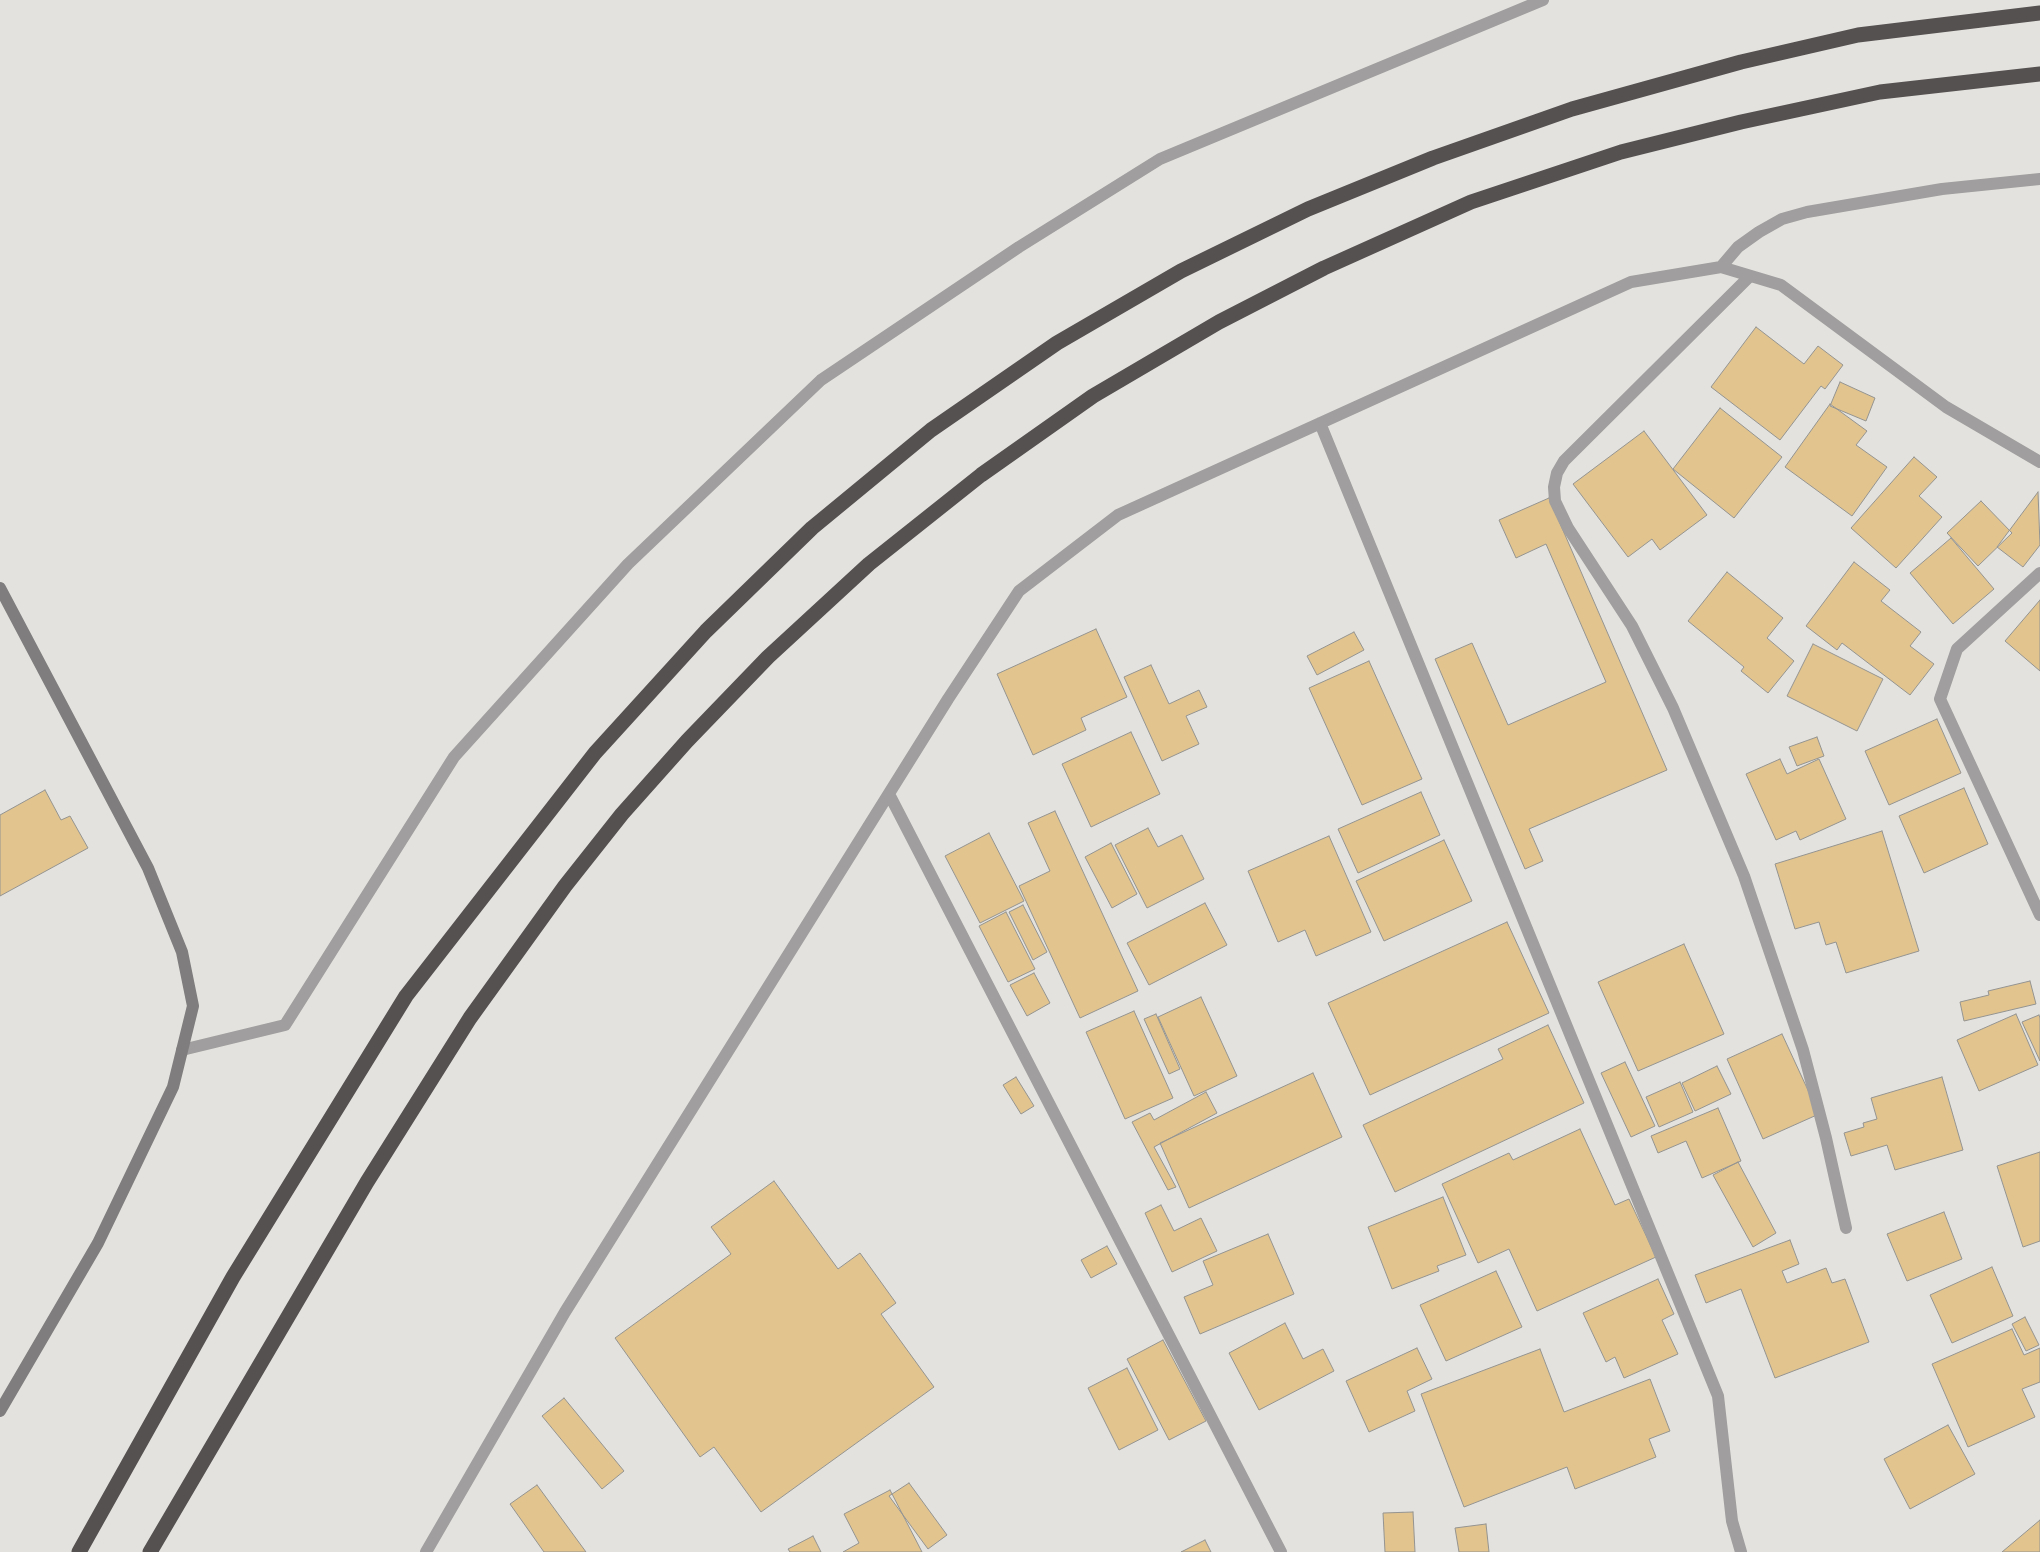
<!DOCTYPE html>
<style>
body{margin:0}
canvas{display:block;background:#e3e2de}
</style>
<canvas width="2040" height="1552"></canvas>
<script>
const g = document.querySelector('canvas').getContext('2d');
g.lineJoin = 'round';
function fill(path, color) {
  g.fillStyle = color;
  g.fill(path, 'evenodd');
}
function shape(rows) {
  const path = new Path2D();
  for (const r of rows) {
    path.moveTo(r[0], r[1]);
    for (let i = 2; i < r.length; i += 2) path.lineTo(r[i], r[i + 1]);
  }
  return path;
}
function strokePath(path, color, width, dash) {
  g.strokeStyle = color;
  g.lineWidth = width;
  g.lineCap = dash ? 'butt' : 'round';
  g.setLineDash(dash || []);
  g.stroke(path);
}
const building = shape([
 [1756,327,1804,364,1818,346,1843,365,1825,389,1821,386,1780,440,1711,387,1756,327],
 [1840,382,1875,398,1866,421,1830,406,1840,382],
 [1830,404,1867,431,1856,445,1887,467,1852,516,1785,467,1830,404],
 [1720,408,1782,457,1734,518,1673,469,1720,408],
 [1644,431,1707,515,1660,550,1652,539,1628,557,1573,484,1644,431],
 [1914,457,1937,477,1919,496,1942,517,1896,568,1851,528,1914,457],
 [2038,492,2040,545,2023,567,1997,547,2038,492],
 [1549,498,1667,770,1529,829,1543,861,1525,869,1435,659,1472,643,1508,725,1606,682,1546,544,1516,558,1499,520,1549,498],
 [1981,501,2012,533,1978,566,1947,533,1981,501],
 [1951,538,1994,589,1953,624,1910,573,1951,538],
 [1854,562,1890,590,1881,601,1921,632,1910,646,1934,664,1910,695,1842,643,1837,650,1806,626,1854,562],
 [1727,572,1783,618,1767,638,1794,661,1768,693,1741,671,1744,667,1688,621,1727,572],
 [2040,600,2040,671,2005,641,2040,600],
 [1096,629,1127,697,1081,718,1086,730,1033,755,997,674,1096,629],
 [1354,632,1364,650,1317,675,1307,656,1354,632],
 [1813,644,1883,679,1857,731,1787,696,1813,644],
 [1369,661,1422,779,1362,805,1309,688,1369,661],
 [1151,665,1169,704,1199,690,1207,707,1186,716,1199,744,1162,761,1124,677,1151,665],
 [1937,719,1961,773,1889,805,1865,751,1937,719],
 [1131,732,1160,794,1091,827,1062,764,1131,732],
 [1817,737,1824,756,1797,766,1789,747,1817,737],
 [1780,759,1787,774,1819,759,1846,819,1800,840,1796,831,1776,840,1746,774,1780,759],
 [1964,788,1988,844,1924,873,1899,816,1964,788],
 [45,790,61,820,70,816,88,848,0,896,0,815,45,790],
 [1421,792,1440,835,1358,873,1338,829,1421,792],
 [1055,811,1138,991,1080,1018,1019,886,1050,871,1028,823,1055,811],
 [1148,828,1158,847,1182,835,1204,879,1147,908,1115,845,1148,828],
 [1882,831,1919,951,1846,973,1836,942,1826,945,1819,922,1795,929,1775,864,1882,831],
 [989,833,1024,901,980,923,945,856,989,833],
 [1329,836,1371,932,1316,956,1305,930,1278,942,1248,871,1329,836],
 [1444,840,1472,901,1384,941,1356,881,1444,840],
 [1111,843,1137,894,1112,908,1085,857,1111,843],
 [1205,903,1227,945,1149,985,1127,943,1205,903],
 [1023,905,1047,952,1033,960,1009,912,1023,905],
 [1006,912,1035,969,1008,982,979,926,1006,912],
 [1507,922,1549,1013,1370,1095,1328,1003,1507,922],
 [1684,944,1724,1034,1638,1071,1598,982,1684,944],
 [1034,973,1050,1003,1027,1016,1010,985,1034,973],
 [2030,981,2036,1004,1964,1021,1960,1002,1989,995,1988,991,2030,981],
 [1201,997,1237,1076,1194,1096,1158,1017,1201,997],
 [1134,1011,1173,1098,1125,1119,1086,1032,1134,1011],
 [1156,1014,1180,1069,1169,1074,1144,1019,1156,1014],
 [2016,1014,2038,1065,1979,1091,1957,1040,2016,1014],
 [2039,1015,2040,1018,2040,1061,2022,1022,2039,1015],
 [1548,1025,1584,1103,1395,1192,1363,1125,1503,1059,1498,1049,1548,1025],
 [1782,1034,1819,1114,1763,1139,1727,1059,1782,1034],
 [1625,1062,1655,1126,1631,1137,1601,1073,1625,1062],
 [1717,1066,1731,1094,1695,1111,1682,1083,1717,1066],
 [1313,1073,1342,1137,1189,1208,1160,1143,1313,1073],
 [1016,1077,1034,1106,1021,1114,1003,1085,1016,1077],
 [1942,1077,1963,1150,1895,1170,1887,1145,1851,1156,1844,1133,1864,1127,1863,1123,1877,1119,1871,1098,1942,1077],
 [1680,1082,1693,1112,1659,1127,1646,1097,1680,1082],
 [1206,1092,1217,1113,1154,1147,1176,1187,1168,1190,1132,1122,1150,1113,1154,1120,1206,1092],
 [1718,1108,1741,1161,1702,1178,1686,1141,1658,1153,1651,1136,1718,1108],
 [1580,1129,1615,1205,1629,1199,1656,1257,1537,1311,1509,1249,1478,1263,1442,1184,1509,1153,1513,1160,1580,1129],
 [2040,1152,2040,1241,2023,1247,1997,1166,2040,1152],
 [1738,1162,1776,1233,1753,1247,1713,1175,1738,1162],
 [774,1181,838,1269,860,1253,896,1303,881,1314,934,1387,761,1512,714,1447,700,1457,615,1338,731,1254,711,1227,774,1181],
 [1443,1197,1466,1255,1437,1266,1439,1271,1392,1289,1368,1227,1443,1197],
 [1161,1205,1174,1231,1201,1218,1217,1251,1172,1272,1145,1213,1161,1205],
 [1944,1212,1962,1259,1907,1281,1887,1234,1944,1212],
 [1268,1234,1294,1294,1200,1334,1184,1297,1213,1285,1203,1261,1268,1234],
 [1790,1240,1799,1264,1782,1271,1787,1283,1826,1268,1832,1283,1845,1279,1869,1342,1775,1378,1741,1289,1706,1303,1695,1275,1790,1240],
 [1107,1246,1117,1264,1091,1278,1081,1260,1107,1246],
 [1992,1267,2013,1316,1952,1343,1930,1295,1992,1267],
 [1496,1271,1522,1327,1446,1361,1420,1305,1496,1271],
 [1658,1279,1674,1314,1662,1320,1678,1354,1624,1378,1615,1357,1606,1362,1583,1313,1658,1279],
 [2025,1317,2039,1345,2026,1351,2012,1324,2025,1317],
 [1285,1323,1303,1359,1323,1349,1334,1371,1259,1410,1229,1353,1285,1323],
 [2012,1329,2024,1355,2040,1348,2040,1382,2022,1389,2035,1417,1968,1447,1932,1364,2012,1329],
 [1163,1340,1206,1421,1169,1440,1127,1359,1163,1340],
 [1417,1348,1432,1379,1407,1391,1415,1411,1369,1432,1346,1381,1417,1348],
 [1540,1349,1564,1412,1650,1379,1670,1431,1649,1439,1656,1457,1575,1489,1567,1467,1464,1507,1421,1394,1540,1349],
 [1127,1368,1158,1430,1119,1450,1088,1388,1127,1368],
 [564,1398,624,1471,602,1489,542,1416,564,1398],
 [1948,1425,1975,1474,1910,1509,1884,1459,1948,1425],
 [909,1483,947,1535,928,1549,889,1496,909,1483],
 [537,1485,586,1552,544,1552,510,1504,537,1485],
 [890,1490,922,1552,843,1552,859,1543,844,1514,890,1490],
 [1413,1512,1415,1552,1385,1552,1383,1513,1413,1512],
 [2040,1520,2040,1552,2002,1552,2040,1520],
 [1486,1524,1489,1552,1459,1552,1455,1528,1486,1524],
 [813,1536,821,1552,790,1552,788,1549,813,1536],
 [1205,1540,1211,1552,1181,1552,1205,1540]
]);
const street = shape([
 [1721,267,1738,247,1759,232,1782,219,1807,212,1942,189,2040,179],
 [1750,276,1564,461,1557,473,1554,487,1555,501,1568,528,1632,626,1673,708,1744,876,1803,1050,1826,1138,1846,1228],
 [1320,423,1718,1396,1732,1521,1741,1552],
 [2040,573,1957,649,1940,699,2040,915],
 [889,794,1281,1552],
 [182,1050,285,1025,454,757,628,564,821,380,1019,247,1160,159,1543,0],
 [426,1552,565,1312,948,699,1019,591,1118,515,1631,282,1721,267,1781,285,1946,407,2040,462]
]);
const secondary = shape([
 [0,588,148,868,182,952,193,1006,173,1087,98,1243,0,1411]
]);
const highway = shape([
 [79,1552,233,1277,406,996,595,753,706,631,812,528,931,430,1057,343,1181,271,1308,209,1433,158,1572,109,1741,62,1858,35,2040,13],
 [150,1552,367,1182,470,1018,565,886,622,814,687,741,768,657,869,564,981,475,1093,396,1219,322,1324,268,1471,202,1621,152,1741,122,1880,92,2040,74]
]);
fill(building, '#e1c48e');
strokePath(building, '#959491', 1);
strokePath(street, '#a09e9e', 12);
strokePath(secondary, '#7f7d7d', 12);
strokePath(highway, '#555151', 15);
</script>
